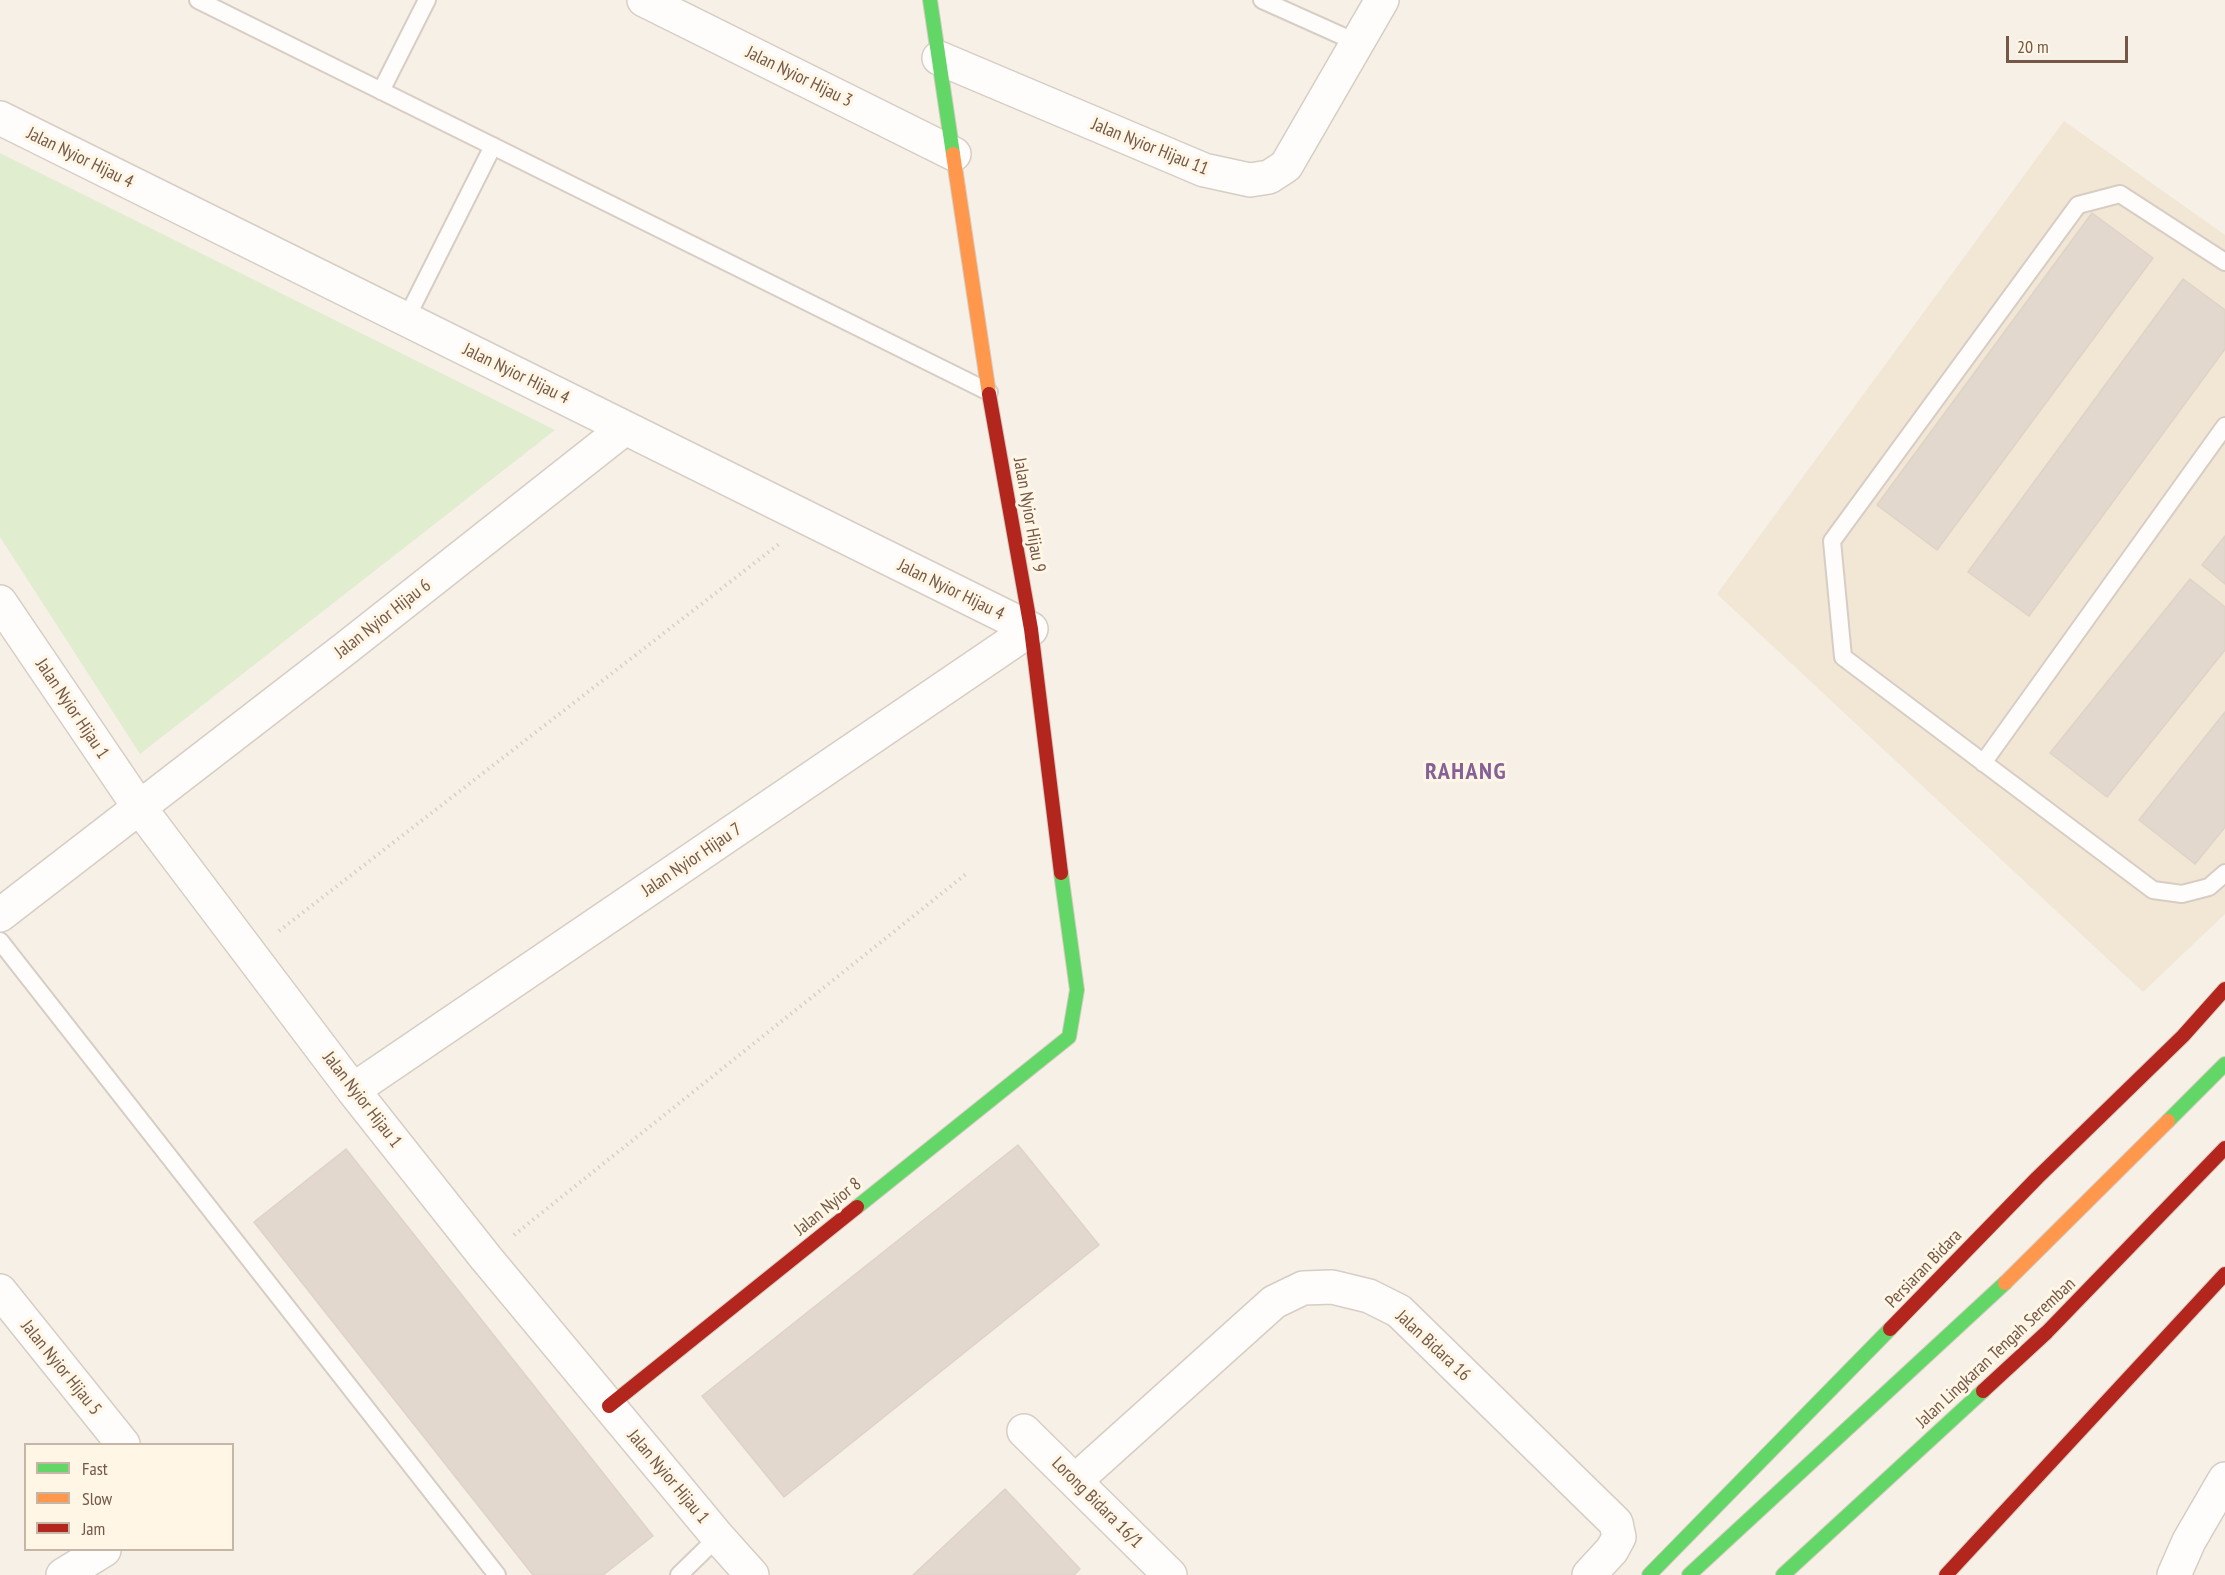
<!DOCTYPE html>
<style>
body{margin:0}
#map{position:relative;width:2225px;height:1575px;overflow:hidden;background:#f6f0e6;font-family:"PT Sans Narrow",sans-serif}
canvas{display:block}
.legend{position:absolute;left:24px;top:1443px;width:210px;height:108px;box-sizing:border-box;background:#fff6e6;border:2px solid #c7b6a6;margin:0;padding:8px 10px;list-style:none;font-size:18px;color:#745746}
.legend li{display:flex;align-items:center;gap:12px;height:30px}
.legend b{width:30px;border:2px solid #c7b6a6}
.scale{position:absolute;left:2006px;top:36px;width:122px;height:27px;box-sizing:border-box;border:3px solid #745746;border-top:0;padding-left:8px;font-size:18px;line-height:21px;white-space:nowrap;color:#745746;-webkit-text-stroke:4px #fff6e6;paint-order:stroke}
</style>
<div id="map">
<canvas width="2225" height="1575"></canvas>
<ul class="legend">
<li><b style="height:8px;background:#63d668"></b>Fast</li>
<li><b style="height:8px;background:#ff974d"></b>Slow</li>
<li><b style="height:8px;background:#b3261e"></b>Jam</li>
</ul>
<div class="scale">20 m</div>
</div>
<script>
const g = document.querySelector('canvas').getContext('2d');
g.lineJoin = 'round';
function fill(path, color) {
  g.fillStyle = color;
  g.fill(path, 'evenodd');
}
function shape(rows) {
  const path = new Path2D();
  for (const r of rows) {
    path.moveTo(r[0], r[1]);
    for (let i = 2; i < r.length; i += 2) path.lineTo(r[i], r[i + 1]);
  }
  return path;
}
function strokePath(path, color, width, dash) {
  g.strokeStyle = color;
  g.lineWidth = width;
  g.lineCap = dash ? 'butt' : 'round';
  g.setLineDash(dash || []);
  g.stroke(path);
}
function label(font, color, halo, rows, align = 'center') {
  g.font = font + ' "PT Sans Narrow",sans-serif';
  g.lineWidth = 6;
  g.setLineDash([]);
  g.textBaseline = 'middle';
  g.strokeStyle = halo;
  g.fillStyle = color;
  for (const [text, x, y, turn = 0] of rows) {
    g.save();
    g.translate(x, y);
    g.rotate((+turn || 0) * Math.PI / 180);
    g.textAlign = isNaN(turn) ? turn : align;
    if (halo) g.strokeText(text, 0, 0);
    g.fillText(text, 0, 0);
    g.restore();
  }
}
const residential = shape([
 [2064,121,2225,235,2225,914,2143,992,1717,594]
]);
const green = shape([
 [0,153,555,430,140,754,0,537]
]);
const building = shape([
 [2092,213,2153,258,1937,550,1877,505,2092,213],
 [2183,279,2225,310,2225,349,2029,616,1968,572,2183,279],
 [2225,536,2225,584,2202,565,2225,536],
 [2190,579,2225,607,2225,650,2107,797,2050,753,2190,579],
 [2225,712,2225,827,2195,864,2139,820,2225,712],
 [1018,1145,1099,1245,784,1497,702,1396,1018,1145],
 [346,1149,653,1536,603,1575,533,1575,254,1222,346,1149],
 [1005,1489,1080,1569,1074,1575,913,1575,1005,1489]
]);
const path = shape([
 [279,931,779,544],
 [514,1235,966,874]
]);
const lane = shape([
 [198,0,989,392],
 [1262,0,1358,43],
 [381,91,427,0],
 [2225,262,2120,194,2078,205,1832,541,1843,657,2153,890,2182,894,2209,887,2225,873],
 [406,319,493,146],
 [1983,763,2225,426],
 [0,941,497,1575],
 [679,1575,718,1537]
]);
const street = shape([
 [644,0,954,154],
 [939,58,1204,170,1250,180,1269,177,1286,166,1382,0],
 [0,118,1031,629,353,1090],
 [0,602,139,807,353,1090,486,1258,718,1537,752,1575],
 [0,915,346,648,625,428],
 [0,1291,123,1444],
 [1024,1431,1170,1575],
 [1075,1481,1274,1302,1303,1288,1332,1287,1369,1296,1399,1311,1616,1523,1619,1537,1612,1550,1589,1575],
 [63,1575,104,1550],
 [2174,1575,2189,1541,2225,1479]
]);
const fast = shape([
 [930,0,953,154],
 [2168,1121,2225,1064],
 [857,1207,1069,1037,1077,990,1061,873],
 [1649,1575,1890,1329],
 [1689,1575,2005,1283],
 [1783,1575,1983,1391]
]);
const slow = shape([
 [953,154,989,394],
 [2005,1283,2168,1121]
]);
const jam = shape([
 [989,394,1031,629,1061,873],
 [1890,1329,2037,1178,2183,1036,2225,989],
 [1983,1391,2047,1332,2225,1148],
 [609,1406,857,1207],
 [1946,1575,2225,1274]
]);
const streetNames = [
 ["Jalan Nyior Hijau 3",799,77,26],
 ["Jalan Nyior Hijau 11",1150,147,22],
 ["Jalan Nyior Hijau 4",80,158,26],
 ["Jalan Nyior Hijau 4",516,374,26],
 ["Jalan Nyior Hijau 9",1029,515,80],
 ["Jalan Nyior Hijau 4",951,590,26],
 ["Jalan Nyior Hijau 6",383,619,-38],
 ["Jalan Nyior Hijau 1",72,709,56],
 ["Jalan Nyior Hijau 7",692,860,-34],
 ["Jalan Nyior Hijau 1",362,1100,52],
 ["Jalan Nyior 8",828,1207,-39],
 ["Persiaran Bidara",1924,1269,-46],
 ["Jalan Bidara 16",1433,1346,43],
 ["Jalan Lingkaran Tengah Seremban",1996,1353,-43],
 ["Jalan Nyior Hijau 5",61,1368,51],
 ["Jalan Nyior Hijau 1",668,1477,50],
 ["Lorong Bidara 16/1",1097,1503,45]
];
const districtNames = [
 ["RAHANG",1466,772]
];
fill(residential, '#f2e6d5');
fill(green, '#e1edcf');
fill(building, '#e3d8cd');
strokePath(building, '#dfd3c8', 1.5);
strokePath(lane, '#d7cdc4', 20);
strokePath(street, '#d7cdc4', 36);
strokePath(fast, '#d7ccc2', 16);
strokePath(slow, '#d7ccc2', 16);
strokePath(jam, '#d7ccc2', 16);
strokePath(path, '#d7cfc8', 4, [1.5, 4.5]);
strokePath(lane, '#fefdfb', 16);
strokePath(street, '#fefdfb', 33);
strokePath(fast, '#63d668', 14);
strokePath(slow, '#ff974d', 14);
strokePath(jam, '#b3261e', 14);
label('18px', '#745746', '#fff6e6', streetNames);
g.letterSpacing = '1.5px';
label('bold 24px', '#866198', '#fff6e6', districtNames);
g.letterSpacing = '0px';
</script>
